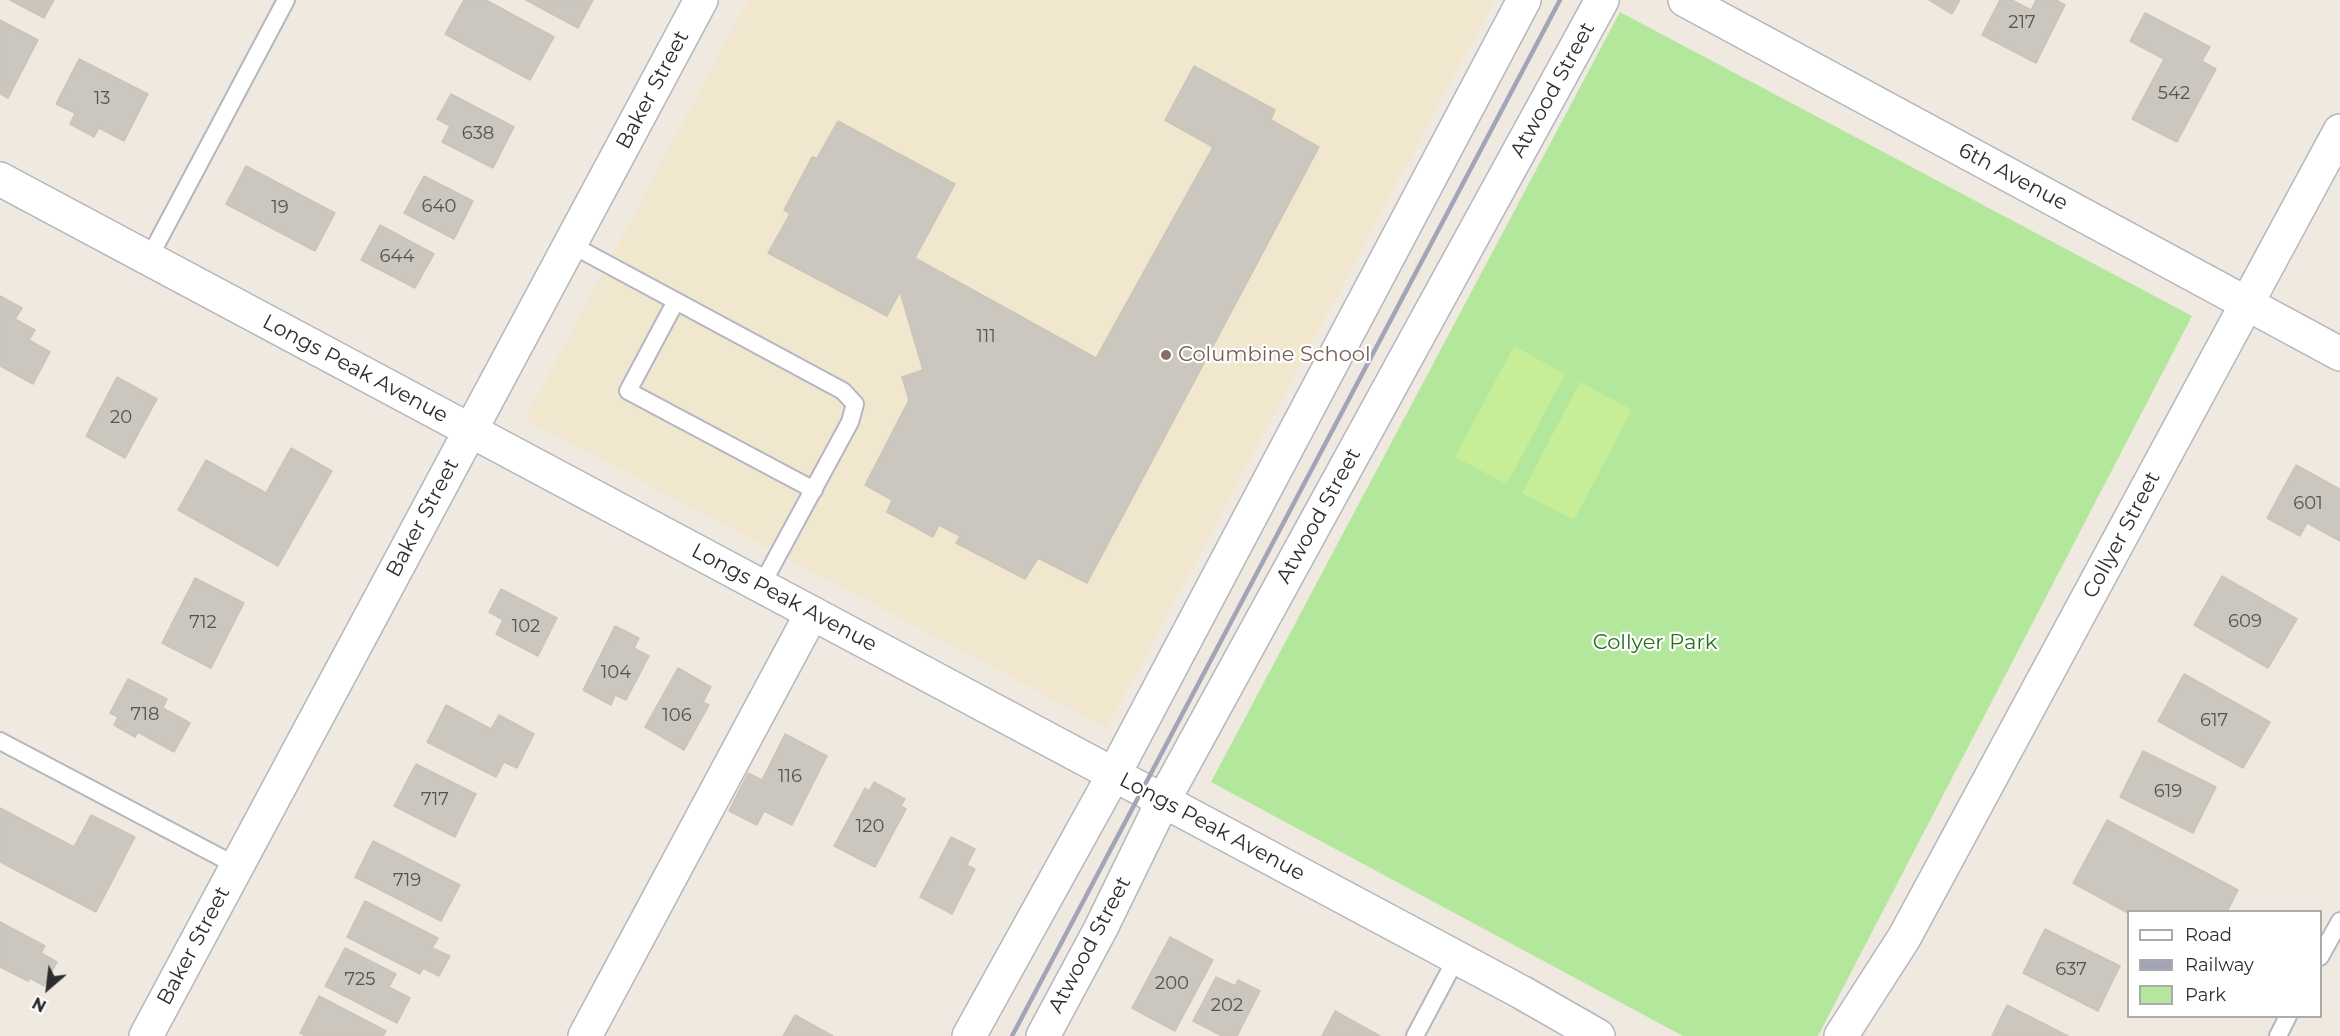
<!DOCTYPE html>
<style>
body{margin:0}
#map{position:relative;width:2340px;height:1036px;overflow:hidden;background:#efe9e0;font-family:Montserrat,sans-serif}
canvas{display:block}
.legend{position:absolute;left:2127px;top:910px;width:195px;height:108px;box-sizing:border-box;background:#fff;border:2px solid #ababab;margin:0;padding:8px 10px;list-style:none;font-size:18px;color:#2e2e2e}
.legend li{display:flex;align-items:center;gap:12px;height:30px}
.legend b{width:30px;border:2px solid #ababab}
.north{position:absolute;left:18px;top:958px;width:60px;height:60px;-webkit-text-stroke:4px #fff;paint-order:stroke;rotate:208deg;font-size:16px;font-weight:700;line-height:24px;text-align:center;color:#2e2e2e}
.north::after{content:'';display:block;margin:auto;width:21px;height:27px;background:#2e2e2e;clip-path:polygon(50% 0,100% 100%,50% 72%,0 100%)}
</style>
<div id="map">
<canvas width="2340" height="1036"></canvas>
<ul class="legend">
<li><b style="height:8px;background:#fff"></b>Road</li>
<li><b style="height:8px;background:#a2a4b8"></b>Railway</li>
<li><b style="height:16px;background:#b3e79b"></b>Park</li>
</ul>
<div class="north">N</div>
</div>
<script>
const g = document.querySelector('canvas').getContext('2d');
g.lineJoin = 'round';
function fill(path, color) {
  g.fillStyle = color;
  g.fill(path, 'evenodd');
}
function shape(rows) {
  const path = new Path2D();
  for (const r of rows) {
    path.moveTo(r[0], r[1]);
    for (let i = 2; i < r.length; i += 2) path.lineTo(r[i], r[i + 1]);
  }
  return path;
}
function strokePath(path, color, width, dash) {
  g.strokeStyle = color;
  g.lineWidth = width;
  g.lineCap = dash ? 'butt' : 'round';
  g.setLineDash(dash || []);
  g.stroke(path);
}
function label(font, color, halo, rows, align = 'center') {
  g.font = font + ' Montserrat,sans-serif';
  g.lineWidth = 4.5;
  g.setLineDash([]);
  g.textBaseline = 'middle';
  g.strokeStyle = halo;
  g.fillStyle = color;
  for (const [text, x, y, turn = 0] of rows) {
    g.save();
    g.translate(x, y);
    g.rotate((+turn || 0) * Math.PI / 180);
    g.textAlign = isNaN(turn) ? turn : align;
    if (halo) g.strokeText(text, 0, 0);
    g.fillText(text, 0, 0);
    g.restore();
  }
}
const education = shape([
 [748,0,1494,0,1107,728,525,419]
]);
const green = shape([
 [1620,12,2192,316,1818,1036,1683,1036,1211,782]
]);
const pitch = shape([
 [1514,346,1565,374,1507,484,1455,457],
 [1580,382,1632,410,1574,520,1522,493]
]);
const building = shape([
 [10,0,54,0,44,18,10,0],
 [464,0,486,0,554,37,530,80,445,34,464,0],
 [526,0,593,0,578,28,526,0],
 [1929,0,1960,0,1952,14,1929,0],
 [2000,0,2012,0,2031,10,2036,0,2056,0,2065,5,2036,63,1982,35,2000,0],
 [2145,13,2210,47,2202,61,2216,69,2177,142,2132,119,2164,59,2130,41,2145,13],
 [0,20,38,40,8,98,0,94,0,20],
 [79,59,148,94,124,141,99,128,94,137,70,124,75,113,56,104,79,59],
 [1194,66,1275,110,1271,120,1319,147,1087,583,1038,558,1025,579,956,543,960,536,939,525,933,537,887,512,892,500,865,485,909,400,902,377,923,370,900,292,887,316,768,253,790,214,784,210,812,157,817,158,838,121,955,184,915,258,1096,358,1213,147,1165,120,1194,66],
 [451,94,514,127,493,168,442,142,450,126,437,119,451,94],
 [246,166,335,213,315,251,226,204,246,166],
 [424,176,473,201,454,239,404,213,424,176],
 [380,225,434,254,415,288,361,260,380,225],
 [0,296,22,308,15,319,35,330,29,340,50,352,33,384,0,366,0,296],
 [117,377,157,399,125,458,86,436,117,377],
 [291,448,332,471,278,566,178,510,206,460,266,493,291,448],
 [2296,465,2340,489,2340,541,2307,523,2300,536,2267,518,2296,465],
 [2222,576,2297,619,2268,668,2194,625,2222,576],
 [195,578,244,603,211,668,162,643,195,578],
 [501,589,557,618,538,656,496,634,503,620,489,612,501,589],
 [615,626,639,638,634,648,649,656,626,700,615,695,611,705,583,690,615,626],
 [678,668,711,687,703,702,709,705,684,750,645,727,678,668],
 [2184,674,2270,722,2243,768,2158,721,2184,674],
 [128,679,167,699,163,708,190,723,174,752,138,732,135,737,114,725,118,717,110,713,128,679],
 [446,705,491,729,499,715,534,734,517,768,504,762,496,777,427,742,446,705],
 [785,734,827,756,792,825,764,811,757,825,729,811,748,773,762,780,785,734],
 [2143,751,2216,787,2193,833,2120,797,2143,751],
 [416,764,476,794,455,837,394,806,416,764],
 [874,782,905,799,901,806,906,809,875,867,834,846,865,788,869,791,874,782],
 [0,808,74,847,91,815,135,837,96,912,0,862,0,808],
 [2107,820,2238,890,2227,912,2128,913,2073,883,2107,820],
 [951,837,975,849,967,865,975,869,952,914,920,897,951,837],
 [373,841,460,885,441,921,355,877,373,841],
 [365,901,438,938,432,948,450,956,439,976,423,968,420,974,347,937,365,901],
 [0,922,45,946,41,953,57,962,44,986,30,978,28,981,0,967,0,922],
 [2045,929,2120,966,2098,1011,2023,973,2045,929],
 [1170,937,1213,960,1175,1031,1132,1008,1170,937],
 [345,948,396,974,389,987,410,998,397,1023,325,986,345,948],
 [1216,977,1235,986,1238,980,1260,991,1237,1036,1222,1036,1193,1021,1216,977],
 [319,996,386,1031,383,1036,305,1036,300,1033,319,996],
 [2007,1005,2068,1036,1992,1036,2007,1005],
 [1335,1011,1380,1036,1322,1036,1335,1011],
 [795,1015,833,1036,783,1036,795,1015]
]);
const service = shape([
 [570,244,843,391,855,404,850,422,761,586],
 [149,258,286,0],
 [676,301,628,391,814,490],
 [0,741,237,866],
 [2320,957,2340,921],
 [1415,1036,1457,957],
 [2278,1036,2288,1016]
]);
const minor = shape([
 [1685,0,2340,354],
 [146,1036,701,0],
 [585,1036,812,613],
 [969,1036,1114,774,1524,0],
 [1043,1036,1100,930,1163,801,1602,0]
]);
const tertiary = shape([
 [0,179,1521,992,1598,1036],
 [1841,1036,1904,938,2340,131]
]);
const rail = shape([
 [1012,1036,1560,0]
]);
const markers = [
 [1166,355,6,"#8d6e63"]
];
const numberNames = [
 ["217",2022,23],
 ["542",2174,94],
 ["13",102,99],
 ["638",478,134],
 ["640",439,207],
 ["19",280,208],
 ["644",397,257],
 ["111",986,337],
 ["20",121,418],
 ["601",2308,504],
 ["609",2245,622],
 ["712",203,623],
 ["102",526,627],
 ["104",616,673],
 ["718",145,715],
 ["106",677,716],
 ["617",2214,721],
 ["116",790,777],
 ["619",2168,792],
 ["717",435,800],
 ["120",870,827],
 ["719",407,881],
 ["637",2071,970],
 ["725",360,980],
 ["200",1172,984],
 ["202",1227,1006]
];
const streetNames = [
 ["Baker Street",653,90,-62],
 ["Atwood Street",1553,90,-61],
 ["6th Avenue",2013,177,28],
 ["Longs Peak Avenue",355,369,28],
 ["Atwood Street",1319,516,-61],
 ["Baker Street",423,518,-62],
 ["Collyer Street",2122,535,-62],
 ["Longs Peak Avenue",784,598,28],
 ["Longs Peak Avenue",1212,827,28],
 ["Atwood Street",1090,945,-62],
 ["Baker Street",194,946,-62]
];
const educationNames = [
 ["Columbine School",1178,355]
];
const parkNames = [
 ["Collyer Park",1655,643]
];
fill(education, '#f1e7cf');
fill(green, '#b3e79b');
fill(pitch, '#c7ee97');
fill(building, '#cbc7be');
strokePath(building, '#cbc5b9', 1.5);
strokePath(service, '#b4b6c1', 20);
strokePath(minor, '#b4b6c1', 36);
strokePath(tertiary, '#b4b6c1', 36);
strokePath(service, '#fff', 16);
strokePath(minor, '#fff', 33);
strokePath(tertiary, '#fff', 33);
strokePath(rail, '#a2a4b8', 4.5);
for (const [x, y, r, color] of markers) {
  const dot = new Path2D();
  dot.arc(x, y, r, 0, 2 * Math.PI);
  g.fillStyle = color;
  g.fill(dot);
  strokePath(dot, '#fff', 2);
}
label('18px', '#555452', null, numberNames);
label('21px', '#2e2e2e', '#fff', streetNames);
label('21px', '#785e54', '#fff', educationNames, 'left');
label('21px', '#287018', '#fff', parkNames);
</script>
